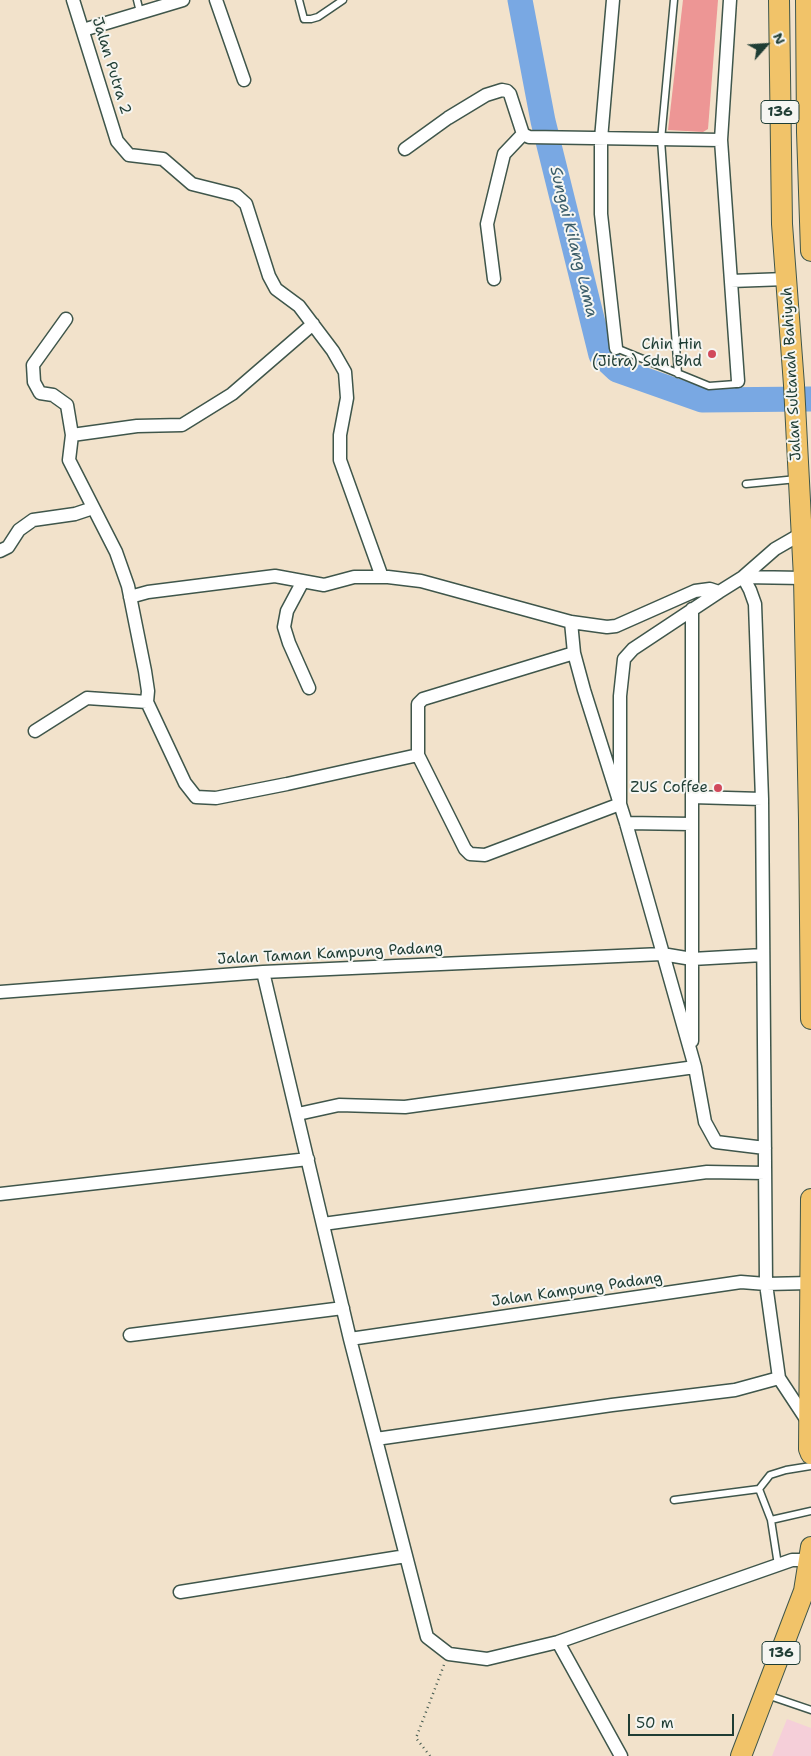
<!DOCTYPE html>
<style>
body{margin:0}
#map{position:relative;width:811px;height:1756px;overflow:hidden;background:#f2e2cb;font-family:"Shantell Sans",sans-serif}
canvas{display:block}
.north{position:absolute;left:741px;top:20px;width:50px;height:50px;-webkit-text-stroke:4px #f6f6f2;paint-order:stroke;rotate:64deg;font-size:14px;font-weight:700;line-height:20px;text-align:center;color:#1f3d34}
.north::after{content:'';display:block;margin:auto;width:18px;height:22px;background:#1f3d34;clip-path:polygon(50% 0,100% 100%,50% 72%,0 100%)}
.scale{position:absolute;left:628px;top:1714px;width:106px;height:22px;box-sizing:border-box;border:2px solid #1f3d34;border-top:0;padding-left:6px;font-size:15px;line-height:18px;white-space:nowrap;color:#1f3d34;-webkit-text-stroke:4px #f6f6f2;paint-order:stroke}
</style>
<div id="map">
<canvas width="811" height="1756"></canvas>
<div class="north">N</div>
<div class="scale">50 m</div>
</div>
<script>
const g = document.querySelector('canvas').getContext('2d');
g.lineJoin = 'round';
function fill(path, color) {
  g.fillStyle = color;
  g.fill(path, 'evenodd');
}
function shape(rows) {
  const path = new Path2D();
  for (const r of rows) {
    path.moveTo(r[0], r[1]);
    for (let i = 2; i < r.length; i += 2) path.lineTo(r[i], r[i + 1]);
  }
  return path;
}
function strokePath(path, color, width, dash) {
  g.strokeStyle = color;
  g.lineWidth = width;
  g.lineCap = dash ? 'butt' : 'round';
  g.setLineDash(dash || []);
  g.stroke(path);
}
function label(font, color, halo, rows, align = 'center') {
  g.font = font + ' "Shantell Sans",sans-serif';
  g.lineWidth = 4;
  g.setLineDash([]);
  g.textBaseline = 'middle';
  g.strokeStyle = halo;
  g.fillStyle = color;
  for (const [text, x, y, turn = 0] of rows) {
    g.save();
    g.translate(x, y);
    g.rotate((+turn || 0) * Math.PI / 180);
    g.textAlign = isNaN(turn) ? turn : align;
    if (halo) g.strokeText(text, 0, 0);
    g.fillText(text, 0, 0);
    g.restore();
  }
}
const built = shape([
 [787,1719,811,1728,811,1756,772,1756]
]);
const river = shape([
 [520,0,543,121,601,355,617,370,702,400,811,399]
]);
const building = shape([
 [683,0,718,0,708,129,703,132,668,130]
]);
const path = shape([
 [430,1756,416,1738,444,1665]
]);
const service = shape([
 [137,0,140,12],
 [299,0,304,19,311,19,318,17,343,0],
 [674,0,661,140,678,374],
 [616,348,709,386,736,384,738,381],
 [746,484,797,479],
 [759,1489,771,1520,778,1565],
 [674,1500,759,1489,770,1475,786,1470,811,1466],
 [771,1520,811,1511],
 [767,1695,811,1710]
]);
const minor = shape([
 [73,0,117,141,129,155,163,159,192,184,236,195,246,204,269,276,276,289,299,306,333,351,345,372,347,398,340,435,340,460,382,577],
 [216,0,244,80],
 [613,0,601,139,601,214,616,348],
 [730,0,721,140,738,381],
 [83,30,183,0],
 [405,149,448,118,486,95,502,90,507,91,510,94,523,134,529,137,721,140],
 [494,279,487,224,504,154,523,134],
 [731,281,786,279],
 [66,319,33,365,34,382,40,393,53,395,67,405,72,435,69,460,116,552,128,586,145,671,148,691,147,702,185,783,196,797,216,798,287,784,418,755,465,849,470,854,485,855,620,804,620,696,624,659,633,649,719,592],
 [72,435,137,426,182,425,232,394,313,324],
 [0,551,8,547,19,530,33,520,75,514,93,508],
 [743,577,804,578],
 [303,581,287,611,284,627,289,643,309,688],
 [130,597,148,592,275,576,324,585,354,577,388,577,421,581,571,622,607,627,616,626,695,591,710,589,719,592,743,577,775,549,801,534],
 [692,609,692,1041],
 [571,622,574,653,584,690,626,823,695,1067,705,1122,716,1142,765,1148],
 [35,731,87,698,147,702],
 [418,755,418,704,423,699,574,653],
 [692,797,762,799],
 [626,823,692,824],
 [263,972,350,1339,427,1637,449,1654,487,1659,558,1642,792,1560,810,1560],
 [0,992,263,972,662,954,692,959,763,955],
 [298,1114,339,1105,405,1107,695,1067],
 [0,1194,308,1159],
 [323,1224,707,1172,765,1173],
 [130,1335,343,1308],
 [350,1339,741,1282,766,1284,810,1283],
 [779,1378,808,1422],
 [376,1439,612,1405,735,1390,779,1378,766,1284,762,799,755,604,750,590,743,577],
 [180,1592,406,1556],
 [558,1642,621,1756]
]);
const primary = shape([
 [779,0,782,224,794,385,804,578,809,820,811,1019],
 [806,0,807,132,811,251],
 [811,1199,809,1449,811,1454],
 [741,1756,804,1591,811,1547]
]);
const markers = [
 [712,354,5,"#d1495b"],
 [718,788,5,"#d1495b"]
];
const shields = [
 [780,112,38],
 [781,1653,38]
];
const shieldNames = [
 ["136",780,112],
 ["136",781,1653]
];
const streetNames = [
 ["Jalan Putra 2",111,66,73],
 ["Jalan Sultanah Bahiyah",792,374,-93],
 ["Jalan Taman Kampung Padang",330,954,-3],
 ["Jalan Kampung Padang",577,1290,-8]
];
const poiNames = [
 ["Chin Hin",702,345],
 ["(Jitra) Sdn Bhd",702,362],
 ["ZUS Coffee",708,788]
];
const waterNames = [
 ["Sungai Kilang Lama",573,242,76]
];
fill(built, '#f5cfd9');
strokePath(river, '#79a8e3', 25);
fill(building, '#ed9695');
strokePath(service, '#3f564b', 9);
strokePath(minor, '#3f564b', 15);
strokePath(primary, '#3f564b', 22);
strokePath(path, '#3f564b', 2.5, [1, 4]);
strokePath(service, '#fff', 6);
strokePath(minor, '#fff', 12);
strokePath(primary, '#f1c369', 20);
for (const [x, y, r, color] of markers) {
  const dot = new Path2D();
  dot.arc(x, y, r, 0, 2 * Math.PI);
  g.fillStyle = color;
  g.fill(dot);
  strokePath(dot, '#f6f6f2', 2);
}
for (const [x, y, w] of shields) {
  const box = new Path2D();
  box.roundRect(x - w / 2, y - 11.5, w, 23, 4);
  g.fillStyle = '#f6f6f2';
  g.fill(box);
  strokePath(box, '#1f3d34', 1);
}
label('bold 14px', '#1f3d34', null, shieldNames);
label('15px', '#1f3d34', '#f6f6f2', streetNames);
label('15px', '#1f3d34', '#f6f6f2', poiNames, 'right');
label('italic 16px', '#3a5d69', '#f6f6f2', waterNames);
</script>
